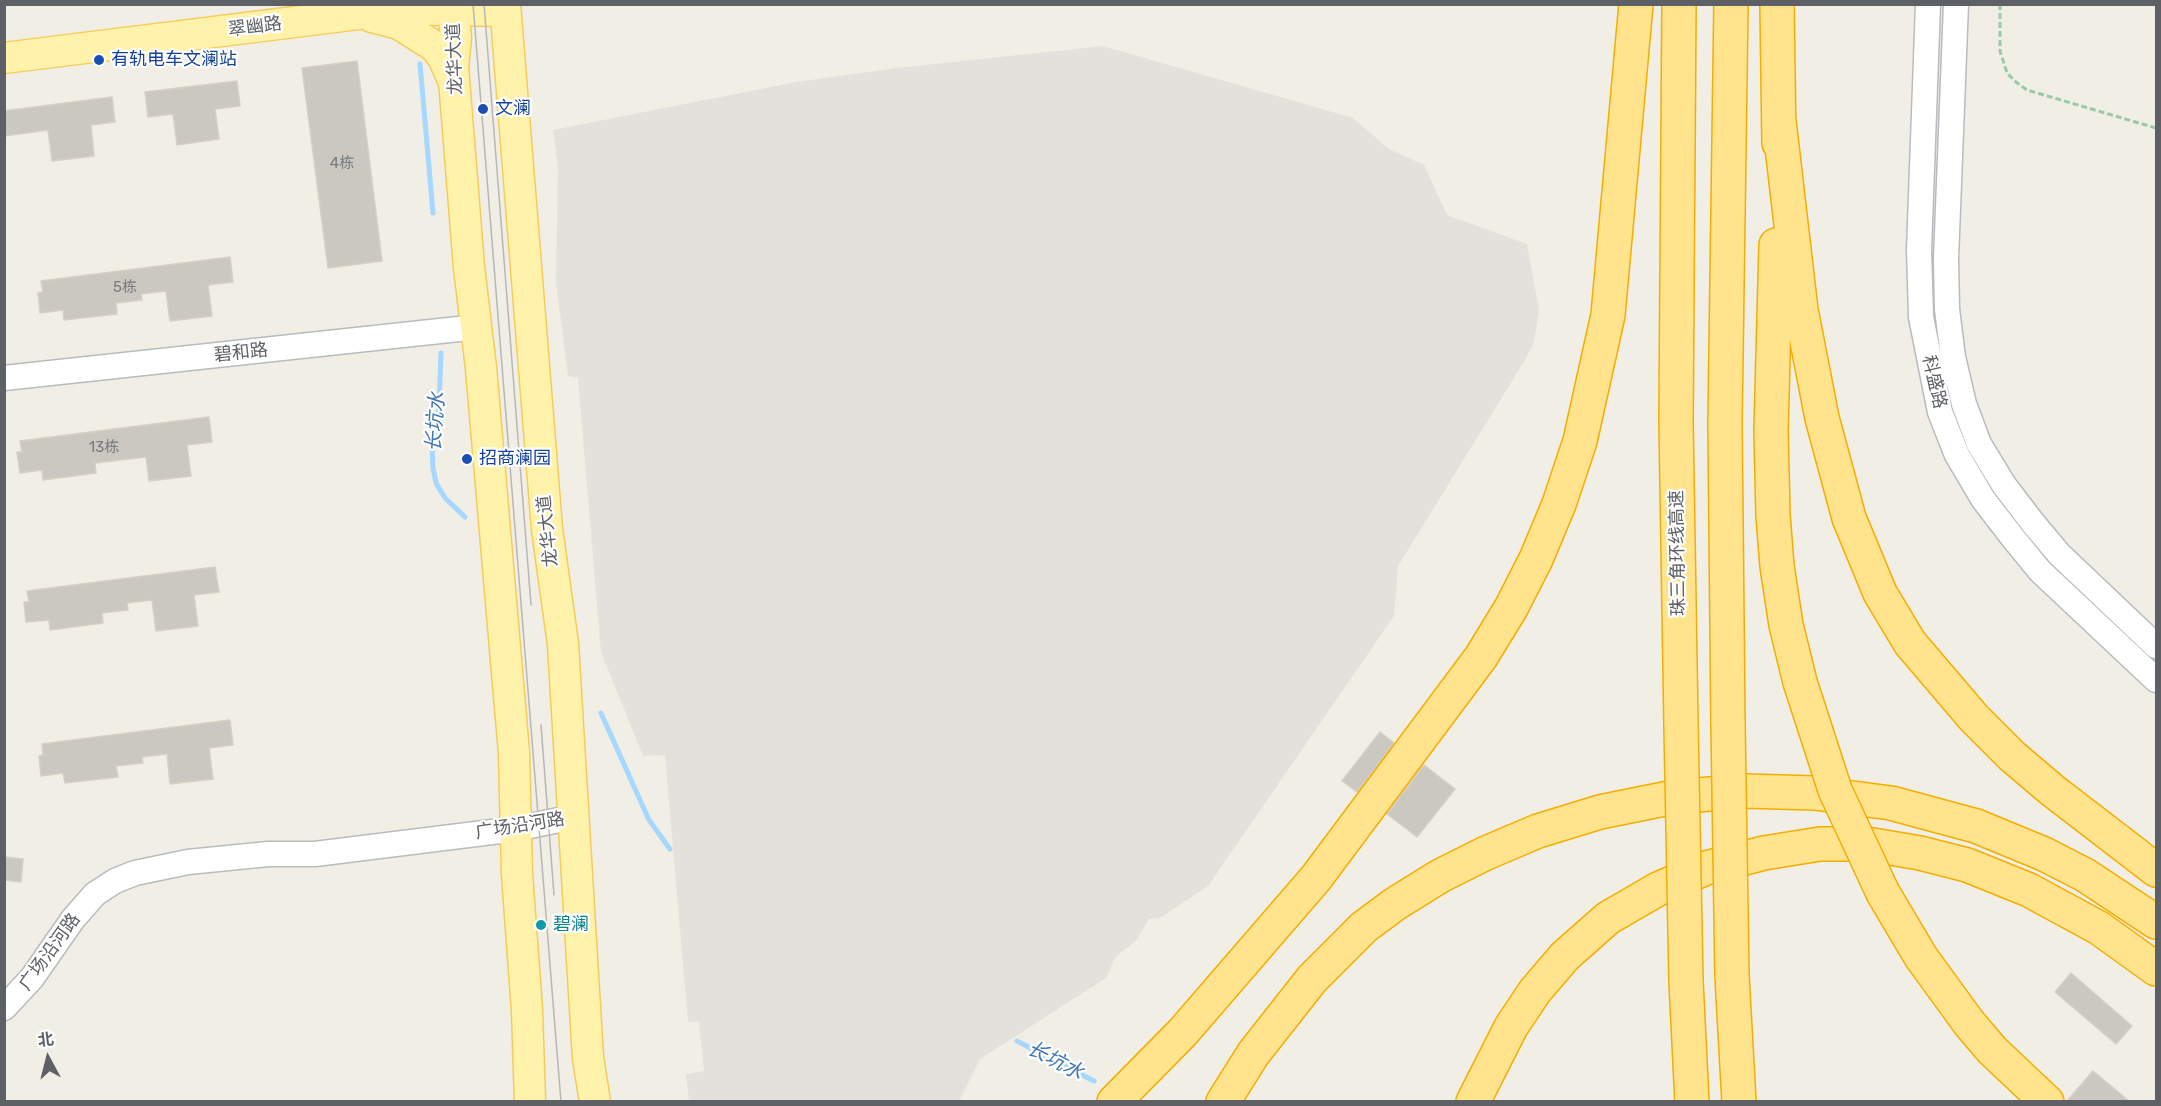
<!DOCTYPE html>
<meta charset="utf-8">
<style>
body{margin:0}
#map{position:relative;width:2161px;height:1106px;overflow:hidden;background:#f0eee5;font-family:Rubik,"Noto Sans SC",sans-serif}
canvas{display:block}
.frame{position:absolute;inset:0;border:6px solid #5d6166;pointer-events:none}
.north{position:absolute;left:18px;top:1028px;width:60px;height:60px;-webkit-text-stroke:4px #fff;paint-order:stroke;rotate:353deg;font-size:16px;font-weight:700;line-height:24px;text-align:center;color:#5d6166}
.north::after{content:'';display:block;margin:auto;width:21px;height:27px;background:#5d6166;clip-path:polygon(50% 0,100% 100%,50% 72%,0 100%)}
</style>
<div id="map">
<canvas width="2161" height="1106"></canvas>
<div class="frame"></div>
<div class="north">北</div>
</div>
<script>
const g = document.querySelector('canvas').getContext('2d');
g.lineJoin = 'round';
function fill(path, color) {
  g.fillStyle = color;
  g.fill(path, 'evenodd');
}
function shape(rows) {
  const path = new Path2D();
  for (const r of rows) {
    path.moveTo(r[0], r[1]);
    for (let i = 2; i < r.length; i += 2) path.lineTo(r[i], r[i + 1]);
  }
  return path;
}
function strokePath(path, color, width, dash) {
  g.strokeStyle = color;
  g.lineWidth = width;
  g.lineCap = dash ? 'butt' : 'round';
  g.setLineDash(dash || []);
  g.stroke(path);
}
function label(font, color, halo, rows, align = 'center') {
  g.font = font + ' Rubik,"Noto Sans SC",sans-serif';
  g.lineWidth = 4.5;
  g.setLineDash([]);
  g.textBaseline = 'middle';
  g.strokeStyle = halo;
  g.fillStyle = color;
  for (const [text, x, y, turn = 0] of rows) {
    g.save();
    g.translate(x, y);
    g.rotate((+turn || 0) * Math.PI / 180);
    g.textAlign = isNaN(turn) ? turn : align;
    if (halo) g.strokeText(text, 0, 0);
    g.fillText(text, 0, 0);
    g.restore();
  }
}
const industrial = shape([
 [1103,46,1353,118,1389,149,1424,165,1447,215,1527,244,1539,310,1534,342,1525,360,1398,566,1394,616,1208,886,1160,918,1149,919,1136,941,1116,956,1106,978,980,1059,959,1101,689,1101,686,1074,704,1071,699,1022,688,1022,665,755,643,756,601,652,578,378,568,376,556,282,558,167,553,130,796,82,897,68]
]);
const stream = shape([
 [420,64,433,213],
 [441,353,439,407,432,444,433,468,436,483,445,498,465,517],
 [601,713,649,820,670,849],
 [1017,1041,1094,1081]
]);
const building = shape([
 [357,61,382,261,328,268,302,68,357,61],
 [237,81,240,106,215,109,219,139,177,145,173,114,148,117,145,92,237,81],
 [112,97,115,122,91,125,94,156,52,161,48,130,4,136,4,111,112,97],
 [230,257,233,282,208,285,212,316,170,321,166,291,141,294,142,300,116,303,117,314,64,320,63,310,40,313,38,293,43,292,41,281,230,257],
 [209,417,212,442,187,445,191,476,149,481,146,457,95,463,96,473,43,480,42,470,20,473,17,452,22,452,20,441,209,417],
 [215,567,219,592,194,595,198,626,156,631,152,600,127,603,128,610,102,613,103,623,50,630,49,620,26,622,24,602,29,602,27,591,215,567],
 [230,720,233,745,209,748,213,779,170,784,167,754,142,757,143,763,116,766,118,777,65,783,63,773,41,776,39,756,43,755,42,744,230,720],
 [1380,732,1394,743,1357,792,1342,781,1380,732],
 [1424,765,1455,789,1417,837,1387,814,1424,765],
 [4,857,23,859,21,882,4,880,4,857],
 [2071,973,2132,1026,2116,1044,2055,992,2071,973],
 [2093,1071,2129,1101,2067,1101,2093,1071]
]);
const path = shape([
 [2000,4,2000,51,2007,73,2016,82,2027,90,2156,128]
]);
const minor = shape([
 [1928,4,1919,250,1921,317,1940,412,1957,455,1983,499,2013,538,2040,571,2156,680],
 [1956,4,1946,259,1947,309,1953,357,1964,404,1979,444,2004,485,2033,523,2059,554,2156,646],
 [4,378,477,327],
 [4,1008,32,978,73,919,95,894,115,881,135,873,188,862,268,854,315,854,516,829,573,817]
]);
const major = shape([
 [452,4,456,37,453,67,469,267,481,368,514,753,517,874,527,1010,530,1102],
 [505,4,547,529,563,644,588,1058,595,1102],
 [372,17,399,24,434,46,443,57,453,80],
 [4,58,399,9,505,11]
]);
const highway = shape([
 [1679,4,1676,421,1681,725],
 [1777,4,1779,143],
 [1779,121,1801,310,1822,418,1849,518,1880,593,1910,643,1974,718,2012,756,2052,790,2156,870],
 [1776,245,1771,431,1773,515,1777,566,1786,625,1800,682],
 [1728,724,1725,423,1731,4],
 [1883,893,1921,957,1969,1023,1992,1050,2047,1102],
 [1732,976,1739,1102],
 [1686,981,1692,1102],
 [1114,1102,1183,1032,1316,878,1481,657,1511,608,1536,559,1559,504,1580,441,1608,315,1636,4],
 [1223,1102,1253,1054,1312,979,1364,927,1395,904,1440,876,1486,853,1538,831,1600,812,1674,797,1746,791,1814,793,1891,803,1976,826,2044,854,2085,875,2156,922],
 [1473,1102,1511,1027,1535,991,1565,956,1608,918,1658,889,1706,868,1764,853,1820,844,1867,844,1920,853,1967,865,2029,890,2099,928,2156,969]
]);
const tram = shape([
 [473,4,561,1102],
 [484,4,531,605],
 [541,725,554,895]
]);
const highwayBridge = shape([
 [1800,682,1835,790,1883,893],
 [1728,724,1732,976],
 [1681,725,1686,981]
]);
const markers = [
 [99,60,6,"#1a4fb4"],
 [483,109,6,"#1a4fb4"],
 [467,459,6,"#1a4fb4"],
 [541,925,6,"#0f9aa8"]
];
const numberNames = [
 ["4栋",342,164],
 ["5栋",125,288],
 ["13栋",104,448]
];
const streetNames = [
 ["翠幽路",255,27,-7],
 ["龙华大道",455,59,-92],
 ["碧和路",241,353,-6],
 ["科盛路",1934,382,77],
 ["龙华大道",548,531,-96],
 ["珠三角环线高速",1678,553,-91],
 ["广场沿河路",520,826,-9],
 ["广场沿河路",50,952,-54]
];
const transitNames = [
 ["有轨电车文澜站",111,60],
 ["文澜",495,109],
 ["招商澜园",479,459]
];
const cultureNames = [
 ["碧澜",553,925]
];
const waterNames = [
 ["长坑水",436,422,-86],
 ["长坑水",1055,1061,27]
];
fill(industrial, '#e4e1dd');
strokePath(stream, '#a6d7ff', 5);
fill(building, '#cbc8c2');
strokePath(building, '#d5d0c3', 1.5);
strokePath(minor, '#b8bbbf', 27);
strokePath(major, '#f5cc59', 33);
strokePath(highway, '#f5ad00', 36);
strokePath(path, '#9ac9a8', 3, [6, 3]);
strokePath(minor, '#fff', 24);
strokePath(major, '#fff3ab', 30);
strokePath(highway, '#ffe48d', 33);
strokePath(tram, '#b6b7b7', 1.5);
strokePath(highwayBridge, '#f5ad00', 36, []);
strokePath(highwayBridge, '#ffe48d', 33);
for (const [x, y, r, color] of markers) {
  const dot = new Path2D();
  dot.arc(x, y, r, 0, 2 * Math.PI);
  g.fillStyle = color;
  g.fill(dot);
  strokePath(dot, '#fff', 2);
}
label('15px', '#787b7d', null, numberNames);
label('18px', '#5d6166', '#fff', streetNames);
label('18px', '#164399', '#fff', transitNames, 'left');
label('18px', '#0d838f', '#fff', cultureNames, 'left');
label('italic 20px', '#3f77b5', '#fff', waterNames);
</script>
